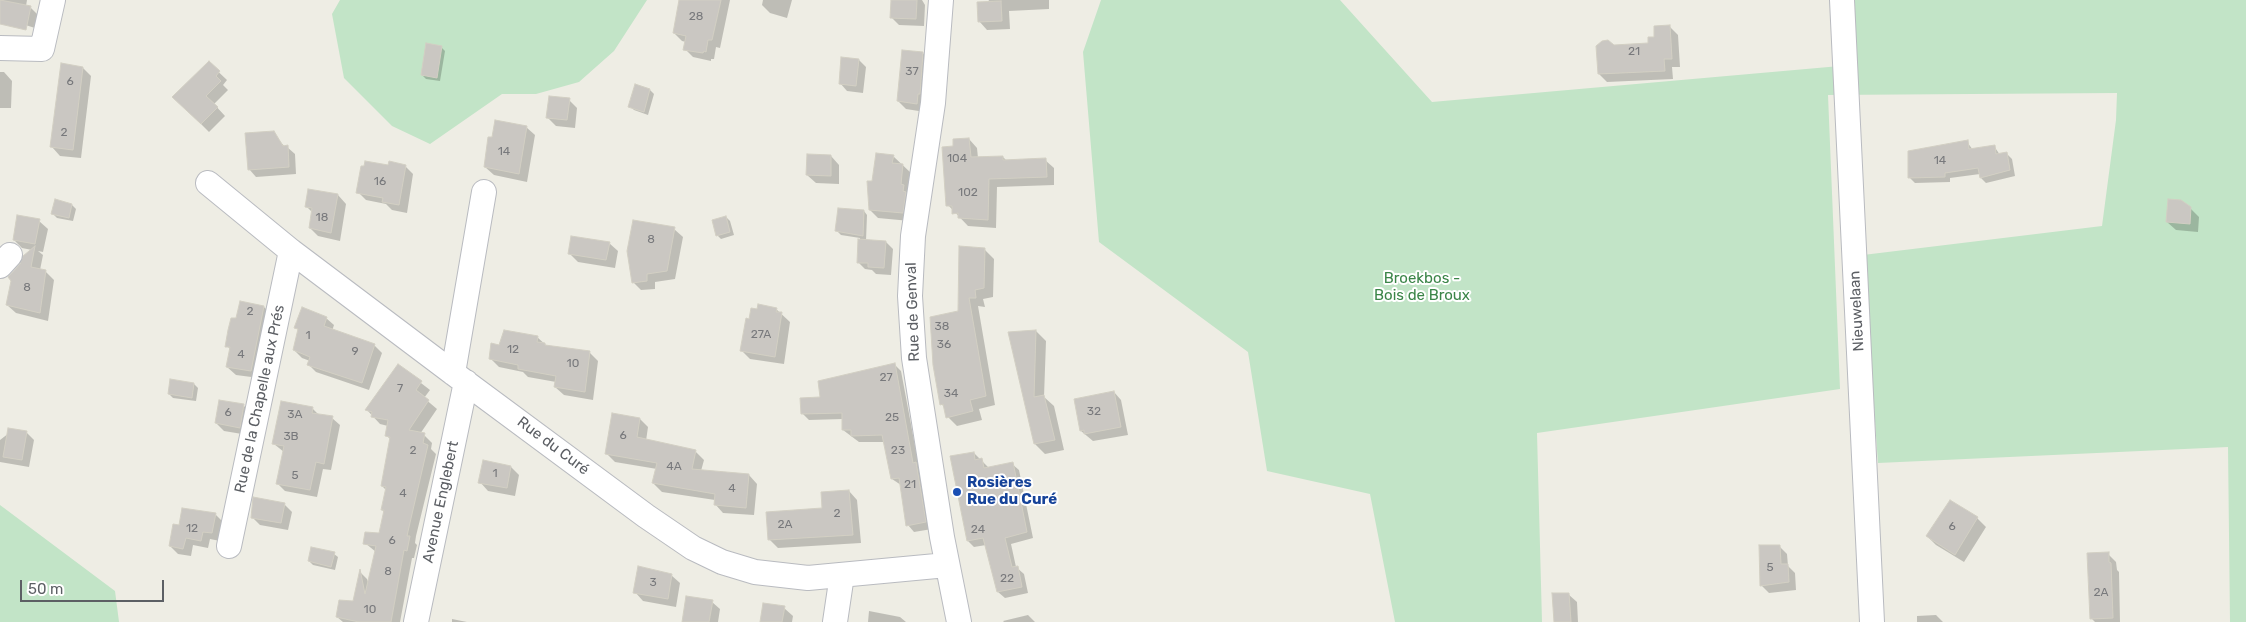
<!DOCTYPE html>
<meta charset="utf-8">
<style>
body{margin:0}
#map{position:relative;width:2246px;height:622px;overflow:hidden;background:#eeede4;font-family:Rubik,sans-serif}
canvas{display:block}
.scale{position:absolute;left:20px;top:580px;width:144px;height:22px;box-sizing:border-box;border:2px solid #5c5f64;border-top:0;padding-left:6px;font-size:15px;line-height:18px;white-space:nowrap;color:#5c5f64;-webkit-text-stroke:4px #fff;paint-order:stroke}
</style>
<div id="map">
<canvas width="2246" height="622"></canvas>
<div class="scale">50 m</div>
</div>
<script>
const g = document.querySelector('canvas').getContext('2d');
g.lineJoin = 'round';
function fill(path, color) {
  g.fillStyle = color;
  g.fill(path, 'evenodd');
}
function shape(rows) {
  const path = new Path2D();
  for (const r of rows) {
    path.moveTo(r[0], r[1]);
    for (let i = 2; i < r.length; i += 2) path.lineTo(r[i], r[i + 1]);
  }
  return path;
}
function strokePath(path, color, width, dash) {
  g.strokeStyle = color;
  g.lineWidth = width;
  g.lineCap = dash ? 'butt' : 'round';
  g.setLineDash(dash || []);
  g.stroke(path);
}
function label(font, color, halo, rows, align = 'center') {
  g.font = font + ' Rubik,sans-serif';
  g.lineWidth = 4;
  g.setLineDash([]);
  g.textBaseline = 'middle';
  g.strokeStyle = halo;
  g.fillStyle = color;
  for (const [text, x, y, turn = 0] of rows) {
    g.save();
    g.translate(x, y);
    g.rotate((+turn || 0) * Math.PI / 180);
    g.textAlign = isNaN(turn) ? turn : align;
    if (halo) g.strokeText(text, 0, 0);
    g.fillText(text, 0, 0);
    g.restore();
  }
}
const green = shape([
 [340,0,647,0,614,51,579,82,536,94,502,94,430,144,392,126,344,78,332,14],
 [1101,0,1340,0,1432,102,1840,66,1837,0,2246,0,2246,622,2230,622,2228,447,1878,463,1863,255,2102,226,2116,120,2117,93,1828,95,1840,389,1537,433,1542,622,1395,622,1370,494,1267,471,1248,352,1099,242,1083,52],
 [0,505,115,591,119,622,0,622]
]);
const shadow = shape([
 [0,0,27,0,26,6,30,7,38,15,35,28,0,17],
 [680,0,730,0,720,48,716,47,714,59,711,59,711,61,693,57,685,49,686,42,682,41,674,33],
 [763,0,792,0,787,18,770,13,762,5],
 [892,0,922,0,925,5,924,26,899,25,891,17],
 [989,0,1049,0,1049,9,1009,11,1010,29,987,30,979,21],
 [1670,27,1678,35,1680,67,1672,67,1673,79,1607,82,1599,74,1614,46,1650,44],
 [441,47,445,51,440,81,426,79,422,75],
 [923,53,931,62,925,112,906,109,898,101],
 [859,60,866,67,863,93,847,91,840,83],
 [209,63,227,80,223,85,228,90,214,104,225,116,209,132,174,97],
 [83,68,91,76,81,158,60,156,52,147],
 [0,72,4,72,12,81,11,108,0,108],
 [650,90,654,94,648,115,634,110,630,106],
 [569,100,577,108,575,128,556,126,547,117],
 [526,127,535,135,527,182,494,175,485,167],
 [273,133,285,147,287,147,295,154,296,174,256,177,249,169],
 [969,139,977,148,978,158,1003,157,1007,161,1045,160,1054,168,1054,185,997,187,996,228,968,226,948,205,955,148],
 [1967,142,1973,150,1994,146,2000,155,2007,154,2012,159,2015,176,1986,183,1981,178,1980,174,1950,178,1950,182,1915,183,1910,178],
 [831,156,839,165,839,184,816,183,807,175],
 [893,156,911,173,910,221,878,218,870,210,873,183],
 [390,166,405,166,413,174,407,213,392,210,386,204,366,200,358,192],
 [309,190,338,195,346,204,340,241,318,236,310,228,313,213,306,206],
 [72,205,76,209,73,221,57,218,53,214],
 [2190,208,2199,217,2198,232,2176,230,2167,222],
 [864,211,867,215,866,241,886,242,893,249,891,275,876,274,872,270,865,269,858,262,860,238,841,235,837,231],
 [726,217,730,221,734,235,721,239,717,235],
 [39,221,48,229,43,252,38,251,43,255,40,270,45,271,54,280,48,321,16,313,7,305,32,250,22,248,14,240],
 [674,229,683,237,675,279,655,282,655,289,641,290,633,282],
 [609,243,618,251,615,268,578,262,570,254],
 [985,250,994,259,993,297,983,299,985,307,978,306,995,405,979,409,982,420,957,426,948,417,946,408,941,404,959,312],
 [264,307,272,315,259,378,236,375,227,367,231,350,227,346,237,320],
 [776,309,790,322,784,364,750,359,742,351],
 [326,318,334,325,332,331,374,345,382,353,369,390,316,372,308,364,310,361,302,358,294,350,299,331,296,327],
 [1036,331,1046,341,1044,397,1054,406,1064,450,1045,454,1035,444,1009,333],
 [537,337,547,346,590,353,598,361,593,400,564,395,555,387,556,382,528,377,523,372,499,367,491,359,500,346],
 [894,364,901,371,919,467,923,471,932,529,914,532,908,525,901,485,892,479,885,442,859,442,843,430,843,419,809,420,802,413,822,398],
 [399,366,430,390,424,398,437,409,420,434,424,435,432,443,431,449,436,454,416,536,415,543,417,545,414,558,412,558,400,622,343,622,337,617,354,603,360,572,367,579,369,585,376,552,365,543,380,534,384,512,382,510,386,490,382,486,391,440,387,436,388,426,380,424,367,410],
 [171,380,194,384,198,388,196,401,173,398,169,394],
 [1114,392,1121,400,1128,435,1093,441,1081,431],
 [244,406,252,414,248,435,224,431,216,423],
 [313,409,319,415,332,418,340,425,331,470,323,469,317,497,285,491,278,484,284,452,274,444],
 [640,419,648,427,646,441,695,451,704,460,701,471,749,475,757,484,754,515,723,513,715,504,715,500,662,492,653,483,657,469,615,462,607,454],
 [13,430,26,432,34,440,29,467,0,462,0,440],
 [974,453,989,468,1012,464,1019,470,1033,538,1011,544,1016,567,1024,574,1028,593,1005,598,998,592,986,545,974,547,968,541],
 [511,467,519,475,515,496,488,491,480,482],
 [849,491,857,500,861,543,778,548,769,539,824,509],
 [1951,502,1977,518,1986,527,1964,562,1936,545,1927,536],
 [284,504,292,512,288,530,260,525,253,518],
 [215,514,223,522,220,541,210,539,208,548,193,545,191,556,178,554,170,546,180,527],
 [1779,546,1787,554,1788,566,1795,573,1796,590,1769,593,1761,585],
 [334,554,338,557,335,570,313,565,309,561],
 [2108,554,2116,562,2117,570,2119,572,2120,622,2095,622,2091,618],
 [671,575,680,583,676,607,643,601,635,592],
 [1568,594,1577,602,1578,622,1555,622],
 [712,602,720,609,718,622,684,622],
 [784,608,793,616,792,622,761,622],
 [869,611,900,617,906,622,868,622],
 [1028,615,1035,622,1004,622,1003,621],
 [1936,615,1943,622,1917,622,1917,616],
 [452,619,467,622,452,622]
]);
const building = shape([
 [0,0,31,6,26,30,0,24,0,0],
 [679,0,721,0,712,40,708,40,706,52,704,51,703,53,683,50,686,36,673,33,679,0],
 [891,0,917,0,916,19,890,18,891,0],
 [1001,1,1002,21,978,22,977,2,1001,1],
 [1670,25,1672,59,1664,59,1665,71,1598,74,1596,46,1602,41,1608,40,1614,45,1648,43,1648,37,1654,37,1654,26,1670,25],
 [426,43,442,46,437,78,421,75,426,43],
 [902,50,923,52,920,94,918,94,917,104,897,101,902,50],
 [841,57,859,59,856,86,839,84,841,57],
 [209,61,220,71,216,76,221,81,206,96,218,107,201,124,172,97,209,61],
 [61,63,83,67,73,150,50,147,61,63],
 [635,84,650,89,644,112,628,107,635,84],
 [549,96,570,98,567,120,546,118,549,96],
 [495,120,527,126,519,174,484,167,488,137,492,137,495,120],
 [274,131,283,146,288,145,289,167,248,170,245,133,274,131],
 [969,138,971,157,1003,156,1003,160,1046,158,1047,177,989,179,988,220,958,218,958,213,952,214,952,206,946,206,942,147,953,146,953,139,969,138],
 [1968,140,1969,149,1995,145,1996,154,2007,152,2010,170,1980,178,1978,168,1945,173,1945,177,1908,178,1908,151,1968,140],
 [876,153,894,155,892,163,903,164,901,184,904,185,903,191,906,192,903,213,869,210,867,181,872,181,876,153],
 [807,154,831,155,831,176,806,175,807,154],
 [365,161,388,165,389,161,406,165,399,205,382,202,383,198,356,193,361,166,364,166,365,161],
 [308,189,338,194,331,233,309,228,312,208,305,207,308,189],
 [55,199,72,204,69,218,51,214,55,199],
 [2168,199,2181,200,2191,207,2190,224,2166,222,2168,199],
 [838,208,864,210,863,236,835,231,838,208],
 [17,215,40,219,35,244,13,240,17,215],
 [726,216,730,232,716,236,712,220,726,216],
 [633,220,675,227,667,271,647,274,647,281,632,283,627,251,633,220],
 [571,236,610,242,606,260,568,254,571,236],
 [858,239,886,241,884,268,868,267,868,263,857,263,858,239],
 [35,246,31,267,46,270,40,313,6,305,11,281,8,277,20,264,23,256,35,246],
 [959,246,985,248,984,288,975,290,976,298,969,298,986,396,970,400,973,411,946,418,943,404,940,405,933,365,930,317,958,311,959,246],
 [240,301,264,306,251,371,226,367,230,347,225,347,228,330,231,318,236,318,240,301],
 [758,304,777,308,776,312,782,312,775,357,740,351,746,318,749,319,751,308,757,309,758,304],
 [302,307,327,317,324,326,375,344,362,383,307,365,310,357,293,350,298,329,294,328,302,307],
 [504,330,538,336,537,342,545,343,545,345,590,351,585,392,554,387,556,376,518,369,518,365,489,359,491,343,499,345,504,330],
 [1036,330,1034,397,1044,395,1055,440,1034,444,1008,332,1036,330],
 [895,363,913,463,916,462,926,522,906,526,899,478,891,479,882,435,851,436,851,430,842,430,842,413,801,414,800,398,820,397,818,381,895,363],
 [398,364,422,381,416,390,429,400,409,430,425,433,423,443,428,445,409,527,407,536,410,536,407,551,404,550,391,622,359,622,336,617,339,600,353,601,360,569,365,594,376,546,363,544,365,532,379,533,384,510,381,510,386,487,381,486,390,437,385,436,388,420,371,417,372,412,365,410,398,364],
 [170,379,194,383,192,398,168,394,170,379],
 [1114,391,1121,427,1084,434,1084,430,1080,431,1074,399,1114,391],
 [219,400,244,404,240,428,215,423,219,400],
 [281,401,313,407,312,413,333,416,324,464,316,462,310,490,276,484,284,446,272,444,281,401],
 [612,413,640,418,637,437,696,450,692,469,749,474,746,508,714,505,715,494,652,483,657,463,605,454,612,413],
 [8,428,27,431,22,460,3,457,8,428],
 [974,452,975,460,982,458,984,468,1013,462,1027,532,1005,538,1012,567,1018,566,1022,587,997,592,983,538,967,541,950,456,974,452],
 [483,460,511,466,507,488,478,483,483,460],
 [849,490,853,535,768,540,766,512,822,508,821,492,849,490],
 [253,497,285,503,281,523,251,518,253,497],
 [1950,500,1978,517,1955,555,1926,536,1950,500],
 [182,508,216,513,212,533,203,532,201,541,186,538,183,549,169,546,173,524,179,525,182,508],
 [1759,545,1780,545,1781,564,1788,564,1789,582,1760,586,1759,545],
 [311,547,335,552,331,567,308,561,311,547],
 [2109,552,2109,562,2111,563,2113,618,2090,619,2087,553,2109,552],
 [638,566,672,574,668,599,633,593,638,566],
 [1552,593,1569,593,1571,622,1554,622,1552,593],
 [686,596,713,600,709,622,682,622,686,596],
 [763,603,785,606,782,622,760,622,763,603]
]);
const minor = shape([
 [941,0,933,103,913,236,910,296,914,358,942,537,959,622],
 [1842,0,1872,622],
 [0,48,42,49,53,0],
 [208,183,291,251,453,373,646,516,693,548,722,562,755,572,808,578,947,565],
 [0,266,10,255],
 [453,373,484,192],
 [229,546,291,251],
 [416,622,466,382],
 [835,622,842,575]
]);
const markers = [
 [957,492,5,"#1a4fb4"]
];
const numberNames = [
 ["28",696,17],
 ["21",1634,52],
 ["37",912,72],
 ["6",70,82],
 ["2",64,133],
 ["14",504,152],
 ["104",957,159],
 ["14",1940,161],
 ["16",380,182],
 ["102",968,193],
 ["18",322,218],
 ["8",651,240],
 ["8",27,288],
 ["2",250,312],
 ["38",942,327],
 ["27A",761,335],
 ["1",308,336],
 ["36",944,345],
 ["12",513,350],
 ["9",355,352],
 ["4",241,355],
 ["10",573,364],
 ["27",886,378],
 ["7",400,389],
 ["34",951,394],
 ["32",1094,412],
 ["6",228,413],
 ["3A",295,415],
 ["25",892,418],
 ["6",623,436],
 ["3B",291,437],
 ["2",413,451],
 ["23",898,451],
 ["4A",674,467],
 ["1",495,474],
 ["5",295,476],
 ["21",910,485],
 ["4",732,489],
 ["4",403,494],
 ["2",837,514],
 ["2A",785,525],
 ["6",1952,527],
 ["12",192,529],
 ["24",978,530],
 ["6",392,541],
 ["5",1770,568],
 ["8",388,572],
 ["22",1007,579],
 ["3",653,583],
 ["2A",2101,593],
 ["10",370,610]
];
const parkNames = [
 ["Broekbos -",1422,279],
 ["Bois de Broux",1422,296]
];
const streetNames = [
 ["Nieuwelaan",1857,311,-93],
 ["Rue de Genval",913,312,-92],
 ["Rue de la Chapelle aux Prés",260,399,-78],
 ["Rue du Curé",553,446,37],
 ["Avenue Englebert",441,502,-78]
];
const transitNames = [
 ["Rosières",967,483],
 ["Rue du Curé",967,500]
];
fill(green, '#c2e4c7');
fill(shadow, '#0003');
fill(building, '#cac7c2');
strokePath(building, '#d2cfc3', 1);
strokePath(minor, '#b9bbc0', 26);
strokePath(minor, '#fff', 24);
for (const [x, y, r, color] of markers) {
  const dot = new Path2D();
  dot.arc(x, y, r, 0, 2 * Math.PI);
  g.fillStyle = color;
  g.fill(dot);
  strokePath(dot, '#fff', 2);
}
label('12px', '#78797c', null, numberNames);
label('15px', '#3b8548', '#fff', parkNames);
label('15px', '#5c5f64', '#fff', streetNames);
label('bold 15px', '#164399', '#fff', transitNames, 'left');
</script>
